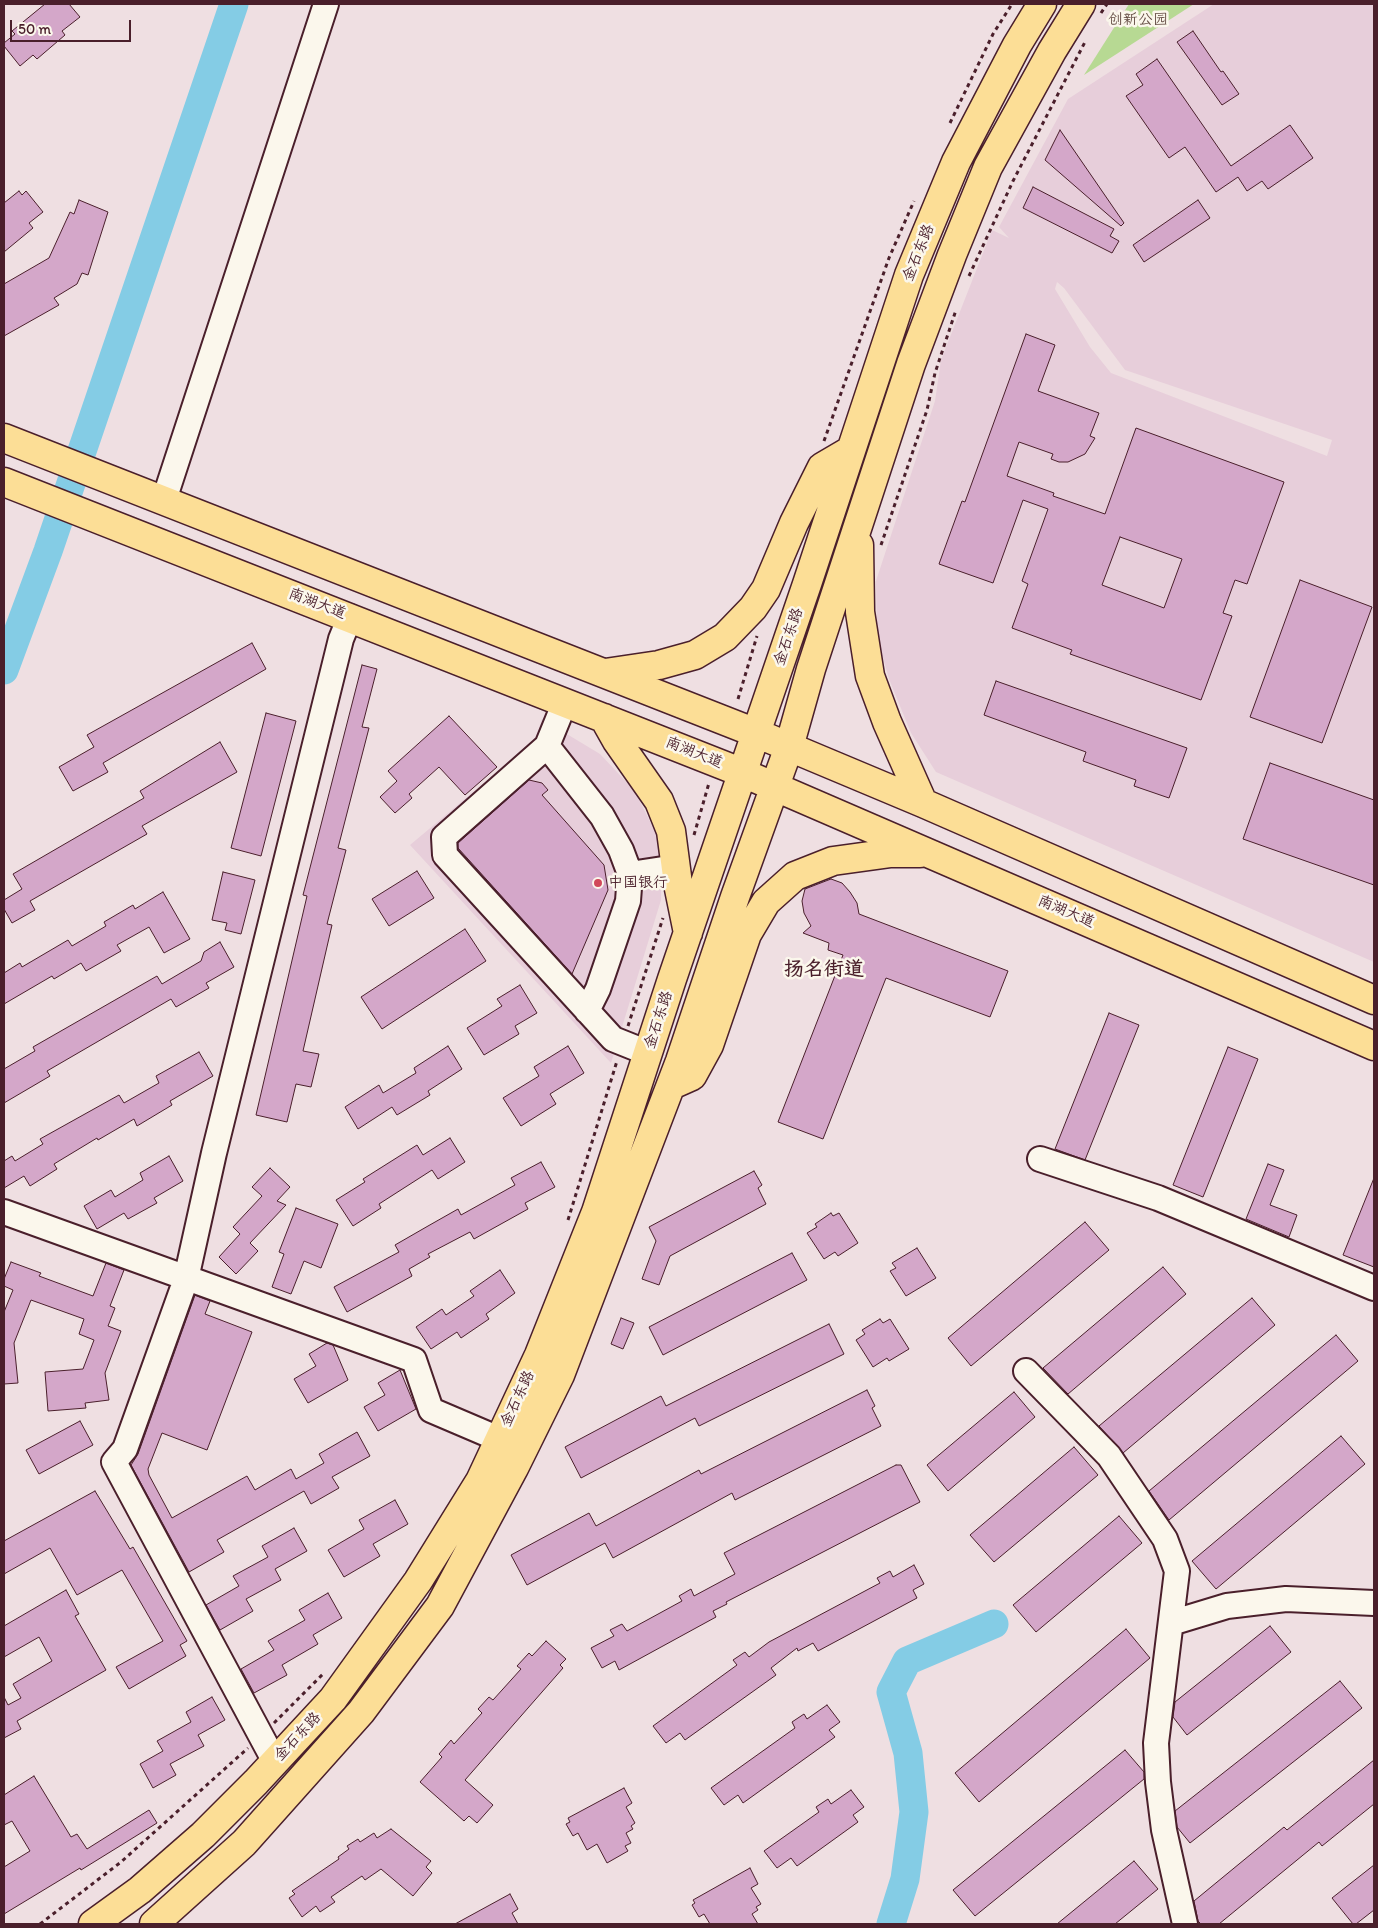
<!DOCTYPE html>
<meta charset="utf-8">
<style>
body{margin:0}
#map{position:relative;width:1378px;height:1928px;overflow:hidden;background:#efdfe2;font-family:Itim,sans-serif}
canvas{display:block}
.frame{position:absolute;inset:0;border:5px solid #4a1f2b;pointer-events:none}
.scale{position:absolute;left:10px;top:20px;width:121px;height:22px;box-sizing:border-box;border:2px solid #4a1f2b;border-top:0;padding-left:6px;font-size:15px;line-height:18px;white-space:nowrap;color:#4a1f2b;-webkit-text-stroke:4px #fbf7ec;paint-order:stroke}
</style>
<div id="map">
<canvas width="1378" height="1928"></canvas>
<div class="frame"></div>
<div class="scale">50 m</div>
</div>
<script>
const g = document.querySelector('canvas').getContext('2d');
g.lineJoin = 'round';
function fill(path, color) {
  g.fillStyle = color;
  g.fill(path, 'evenodd');
}
function shape(rows) {
  const path = new Path2D();
  for (const r of rows) {
    path.moveTo(r[0], r[1]);
    for (let i = 2; i < r.length; i += 2) path.lineTo(r[i], r[i + 1]);
  }
  return path;
}
function strokePath(path, color, width, dash) {
  g.strokeStyle = color;
  g.lineWidth = width;
  g.lineCap = dash ? 'butt' : 'round';
  g.setLineDash(dash || []);
  g.stroke(path);
}
function label(font, color, halo, rows, align = 'center') {
  g.font = font + ' Itim,"LXGW WenKai TC",sans-serif';
  g.lineWidth = 5;
  g.setLineDash([]);
  g.textBaseline = 'middle';
  g.strokeStyle = halo;
  g.fillStyle = color;
  for (const [text, x, y, turn = 0] of rows) {
    g.save();
    g.translate(x, y);
    g.rotate((+turn || 0) * Math.PI / 180);
    g.textAlign = isNaN(turn) ? turn : align;
    if (halo) g.strokeText(text, 0, 0);
    g.fillText(text, 0, 0);
    g.restore();
  }
}
const built = shape([
 [1214,4,1374,4,1374,962,936,772,911,733,889,679,877,637,876,581,935,401,941,360,992,230,1009,238,999,227,1068,99],
 [1057,282,1064,288,1125,370,1332,440,1327,456,1111,373,1090,347,1055,289],
 [542,719,600,754,634,790,662,845,661,900,611,1063,410,845,535,740]
]);
const green = shape([
 [1129,4,1194,4,1084,75]
]);
const river = shape([
 [4,670,48,551,234,4],
 [891,1924,905,1879,914,1812,908,1753,891,1692,907,1661,994,1624]
]);
const building = shape([
 [45,4,69,4,80,17,62,31,65,35,37,59,33,55,20,66,4,46,4,43,15,34,12,31,45,4],
 [1193,31,1221,72,1223,71,1239,94,1222,105,1177,42,1193,31],
 [1157,59,1231,166,1290,125,1313,158,1268,189,1262,181,1247,191,1238,177,1216,192,1185,147,1169,158,1126,96,1143,85,1136,74,1157,59],
 [1060,130,1124,223,1121,226,1045,160,1060,130],
 [1033,187,1114,229,1110,236,1119,241,1112,253,1023,208,1033,187],
 [19,191,22,195,26,191,43,212,29,223,33,228,4,252,4,203,19,191],
 [79,200,108,212,88,275,82,273,77,284,54,298,59,305,4,336,4,284,49,258,70,212,74,214,79,200],
 [1198,200,1210,218,1144,262,1133,245,1198,200],
 [1026,334,1055,345,1038,391,1099,413,1090,436,1095,438,1085,454,1068,462,1059,462,1051,459,1053,454,1019,442,1007,476,1054,493,1053,496,1105,514,1136,428,1284,482,1247,584,1235,580,1223,613,1232,616,1201,700,1070,654,1072,650,1012,628,1028,584,1022,581,1048,509,1023,500,993,583,939,564,962,501,965,502,1026,334],
 [1120,537,1182,559,1164,608,1102,585,1120,537],
 [1300,580,1372,607,1322,743,1250,717,1300,580],
 [252,643,266,669,103,763,108,772,73,791,59,767,94,747,87,735,252,643],
 [362,665,377,669,362,727,369,728,338,848,346,850,327,924,332,925,303,1051,319,1054,311,1087,296,1084,287,1122,256,1115,307,896,303,895,362,665],
 [996,681,1187,748,1169,798,1134,786,1136,780,1083,761,1086,752,984,715,996,681],
 [266,713,296,721,261,856,231,848,266,713],
 [449,716,497,767,465,795,439,767,409,794,412,798,395,813,380,797,397,781,388,771,449,716],
 [220,742,237,772,142,826,147,834,30,901,35,910,12,923,4,909,4,900,22,889,13,874,144,798,140,791,220,742],
 [1270,763,1374,800,1374,885,1243,839,1270,763],
 [529,780,542,783,548,790,542,795,604,865,608,890,572,974,458,848,458,843,529,780],
 [417,871,434,898,389,926,372,899,417,871],
 [223,872,255,880,241,934,225,930,227,923,212,920,223,872],
 [831,879,842,883,850,892,857,903,859,914,1008,971,990,1017,886,978,823,1139,778,1122,843,955,828,950,829,943,803,933,811,926,804,913,802,901,805,889,831,879],
 [163,892,190,939,164,953,149,927,117,945,121,951,86,971,81,963,54,979,52,976,4,1004,4,973,20,963,22,967,68,940,72,946,106,926,104,922,133,905,135,909,163,892],
 [465,929,486,961,382,1029,361,997,465,929],
 [220,942,234,967,206,983,209,988,176,1007,171,999,47,1071,50,1076,4,1103,4,1069,35,1051,33,1047,157,976,162,984,201,961,204,952,220,942],
 [520,985,537,1013,515,1026,519,1034,484,1055,467,1028,502,1006,497,999,520,985],
 [1109,1013,1139,1025,1085,1160,1055,1149,1109,1013],
 [448,1046,462,1069,428,1091,430,1095,397,1115,392,1107,358,1129,345,1107,379,1085,383,1093,416,1073,414,1068,448,1046],
 [568,1046,584,1073,550,1094,556,1104,521,1126,503,1098,539,1076,534,1067,568,1046],
 [1228,1047,1258,1059,1203,1197,1173,1185,1228,1047],
 [199,1052,213,1076,170,1101,172,1105,137,1126,134,1119,98,1140,97,1138,54,1164,57,1169,30,1186,24,1176,4,1188,4,1161,12,1156,15,1161,43,1144,40,1139,119,1095,124,1103,159,1083,156,1076,199,1052],
 [450,1138,465,1162,438,1179,432,1170,379,1204,381,1208,353,1226,336,1200,365,1182,363,1179,417,1145,423,1155,450,1138],
 [169,1156,183,1181,154,1198,157,1203,128,1219,124,1213,97,1229,84,1206,111,1190,115,1197,143,1180,140,1173,169,1156],
 [541,1162,555,1187,525,1203,528,1209,474,1239,470,1232,428,1254,430,1257,409,1269,412,1276,347,1312,334,1287,399,1252,395,1245,428,1226,458,1209,461,1215,515,1185,511,1178,541,1162],
 [1268,1164,1284,1170,1270,1205,1297,1215,1289,1237,1246,1219,1268,1164],
 [270,1168,290,1187,277,1201,286,1205,250,1243,258,1251,236,1274,219,1257,240,1234,233,1227,262,1196,252,1187,270,1168],
 [754,1171,762,1185,758,1188,766,1204,670,1256,659,1285,642,1279,656,1241,649,1227,754,1171],
 [1374,1178,1374,1267,1343,1255,1374,1178],
 [296,1208,338,1224,321,1268,304,1261,291,1294,272,1287,284,1254,279,1252,296,1208],
 [831,1213,833,1216,839,1213,858,1243,838,1256,835,1252,824,1259,807,1233,817,1227,815,1224,831,1213],
 [1085,1222,1109,1250,971,1366,948,1338,1085,1222],
 [917,1248,936,1278,906,1296,890,1271,896,1268,892,1263,917,1248],
 [792,1253,807,1280,663,1355,649,1327,792,1253],
 [11,1262,41,1273,39,1276,93,1296,106,1263,124,1270,110,1306,115,1308,108,1326,121,1331,105,1373,109,1400,85,1403,86,1408,48,1411,45,1372,83,1369,94,1340,79,1334,84,1319,31,1300,14,1343,18,1383,4,1384,4,1312,13,1290,4,1286,4,1279,11,1262],
 [1163,1267,1186,1294,1068,1394,1043,1368,1163,1267],
 [500,1270,515,1293,486,1314,489,1319,461,1338,457,1332,431,1349,416,1327,442,1309,446,1315,474,1296,470,1291,500,1270],
 [195,1295,210,1301,205,1314,252,1332,207,1450,162,1433,148,1469,149,1475,172,1518,247,1476,255,1490,291,1469,296,1479,324,1463,319,1454,357,1432,370,1456,332,1477,339,1488,311,1504,304,1491,217,1540,224,1552,189,1572,131,1465,138,1454,195,1295],
 [1252,1298,1275,1325,1123,1453,1099,1426,1252,1298],
 [621,1318,634,1323,623,1349,611,1344,621,1318],
 [880,1319,883,1323,890,1319,909,1349,889,1361,887,1358,873,1367,856,1340,865,1334,862,1330,880,1319],
 [829,1324,844,1354,699,1426,695,1418,581,1478,565,1447,661,1396,666,1406,829,1324],
 [1336,1335,1358,1361,1169,1520,1149,1491,1336,1335],
 [327,1343,333,1345,348,1380,308,1403,294,1379,316,1366,309,1354,327,1343],
 [400,1370,416,1409,378,1431,364,1407,385,1395,378,1383,400,1370],
 [867,1390,875,1406,872,1408,881,1426,735,1500,732,1493,613,1558,605,1543,527,1585,511,1555,589,1513,596,1526,699,1470,701,1474,867,1390],
 [1014,1392,1035,1417,948,1491,927,1465,1014,1392],
 [80,1421,93,1445,39,1474,26,1450,80,1421],
 [1341,1436,1365,1464,1216,1589,1192,1561,1341,1436],
 [1074,1447,1098,1475,994,1562,970,1535,1074,1447],
 [896,1465,901,1465,920,1502,726,1602,727,1604,713,1611,716,1617,619,1670,615,1661,602,1668,591,1648,614,1636,610,1630,622,1624,627,1631,682,1601,679,1596,691,1589,694,1596,735,1574,724,1553,896,1465],
 [95,1491,130,1549,133,1547,187,1641,180,1645,186,1656,129,1689,116,1667,163,1641,122,1570,77,1595,50,1548,4,1574,4,1541,95,1491],
 [395,1500,408,1524,373,1544,380,1556,344,1577,328,1550,364,1529,359,1520,395,1500],
 [1119,1516,1142,1543,1036,1632,1013,1605,1119,1516],
 [294,1528,307,1551,275,1569,281,1580,246,1599,253,1611,220,1630,206,1605,239,1586,233,1576,268,1557,262,1546,294,1528],
 [914,1565,924,1584,913,1590,917,1598,818,1651,813,1643,798,1651,797,1648,771,1668,776,1675,685,1740,680,1733,666,1743,653,1726,737,1665,733,1660,745,1652,749,1657,769,1642,880,1583,877,1578,890,1571,893,1577,914,1565],
 [66,1590,79,1614,75,1616,106,1670,17,1721,21,1729,4,1738,4,1697,8,1705,21,1698,13,1684,52,1661,39,1637,4,1657,4,1626,66,1590],
 [328,1593,342,1618,313,1635,318,1644,282,1665,287,1675,254,1693,241,1669,274,1650,268,1641,305,1620,299,1610,328,1593],
 [1270,1626,1291,1652,1187,1735,1173,1717,1175,1702,1270,1626],
 [1126,1629,1150,1658,979,1802,955,1773,1126,1629],
 [546,1641,566,1659,560,1665,563,1668,465,1780,493,1805,477,1823,469,1816,464,1821,420,1782,442,1757,439,1754,451,1740,454,1744,482,1713,478,1709,489,1697,493,1700,521,1669,517,1666,529,1653,532,1656,546,1641],
 [1340,1681,1362,1708,1190,1843,1177,1827,1175,1811,1340,1681],
 [212,1697,225,1720,198,1735,204,1746,170,1764,176,1775,153,1788,140,1764,163,1751,157,1741,191,1722,186,1712,212,1697],
 [827,1705,840,1722,829,1730,835,1737,743,1803,738,1795,724,1805,711,1788,795,1728,792,1722,804,1714,807,1719,827,1705],
 [1125,1750,1144,1772,1144,1779,975,1916,953,1890,1125,1750],
 [1374,1760,1374,1804,1322,1846,1319,1842,1219,1924,1201,1924,1198,1921,1194,1901,1284,1827,1287,1830,1374,1760],
 [34,1776,71,1837,77,1834,87,1849,149,1810,157,1823,81,1870,80,1868,4,1914,4,1867,30,1851,12,1821,4,1825,4,1795,34,1776],
 [624,1788,632,1803,626,1807,635,1823,631,1826,633,1829,626,1833,631,1843,625,1846,628,1851,607,1863,597,1844,587,1850,578,1833,573,1836,566,1824,570,1822,568,1818,624,1788],
 [851,1790,864,1807,853,1815,858,1822,797,1866,791,1858,777,1868,764,1851,819,1812,816,1807,828,1799,831,1804,851,1790],
 [391,1829,431,1861,426,1867,432,1873,413,1896,381,1869,365,1880,362,1876,331,1897,335,1902,320,1912,316,1906,302,1917,289,1898,295,1894,292,1891,339,1859,338,1857,349,1849,347,1846,358,1839,360,1842,374,1833,377,1838,391,1829],
 [1134,1861,1158,1889,1115,1924,1057,1924,1134,1861],
 [1374,1865,1374,1910,1356,1924,1353,1924,1332,1898,1374,1865],
 [750,1868,758,1884,751,1888,761,1904,756,1907,758,1910,752,1914,758,1924,710,1924,704,1914,699,1917,692,1905,695,1903,693,1900,750,1868],
 [510,1894,518,1909,512,1913,518,1924,455,1924,510,1894]
]);
const path = shape([
 [1101,13,1107,4],
 [950,123,993,34,1012,4],
 [969,276,1013,181,1086,40],
 [824,441,889,258,914,201],
 [881,545,927,410,935,373,956,310],
 [738,699,757,636],
 [694,835,709,783],
 [628,1026,663,918],
 [568,1220,617,1061],
 [274,1723,323,1674],
 [40,1924,121,1862,248,1748]
]);
const minor = shape([
 [164,500,326,4],
 [565,702,547,746,444,837,445,855,613,1039,648,1053],
 [547,746,602,816,621,850,630,874,628,901,598,989,587,1011],
 [630,874,676,867],
 [1040,1159,1158,1198,1374,1288],
 [4,1212,414,1360,431,1410,499,1439],
 [1026,1371,1109,1456,1165,1539,1177,1571,1156,1743,1158,1782,1164,1830,1185,1924],
 [1171,1623,1227,1606,1286,1599,1374,1603],
 [275,1762,114,1462,125,1449,186,1279,214,1153,341,639,350,617]
]);
const major = shape([
 [4,438,756,733,923,803,1374,1000],
 [4,482,743,773,1374,1046],
 [859,545,860,612,870,676,887,722,923,803],
 [605,673,659,665,695,655,725,637,753,608,766,589,794,523,822,467,851,450],
 [604,718,617,741,659,801,671,831,678,884,688,933],
 [674,1084,692,1076,709,1045,747,934,766,902,795,876,833,861,891,853,920,853],
 [93,1924,140,1890,203,1835,256,1782,333,1699,418,1581,480,1481,539,1355,596,1212,672,979,807,584,909,275,956,162,1017,45,1042,4],
 [154,1924,244,1843,361,1712,440,1606,514,1468,560,1375,680,1061,735,897,789,747,811,669,911,364,952,255,988,167,1052,51,1081,4]
]);
const markers = [
 [598,883,5,"#d1495b"]
];
const parkNames = [
 ["创新公园",1138,20]
];
const streetNames = [
 ["金石东路",919,253,-68],
 ["南湖大道",317,604,21],
 ["金石东路",789,637,-71],
 ["南湖大道",694,753,22],
 ["南湖大道",1066,912,23],
 ["金石东路",659,1020,-72],
 ["金石东路",518,1399,-65],
 ["金石东路",298,1737,-47]
];
const poiNames = [
 ["中国银行",608,883]
];
const districtNames = [
 ["扬名街道",824,970]
];
fill(built, '#e7ceda');
fill(green, '#b7d993');
strokePath(river, '#84cce5', 29);
fill(building, '#d4a7c9');
strokePath(building, '#4a1f2b', 1);
strokePath(minor, '#4a1f2b', 28);
strokePath(major, '#4a1f2b', 31);
strokePath(path, '#4a1f2b', 3, [4, 4]);
strokePath(minor, '#fbf7ec', 24);
strokePath(major, '#fcde96', 28);
for (const [x, y, r, color] of markers) {
  const dot = new Path2D();
  dot.arc(x, y, r, 0, 2 * Math.PI);
  g.fillStyle = color;
  g.fill(dot);
  strokePath(dot, '#fbf7ec', 2);
}
label('15px', '#654e45', '#fbf7ec', parkNames);
label('15px', '#4a1f2b', '#fbf7ec', streetNames);
label('15px', '#4a1f2b', '#fbf7ec', poiNames, 'left');
label('bold 20px', '#4a1f2b', '#fbf7ec', districtNames);
</script>
